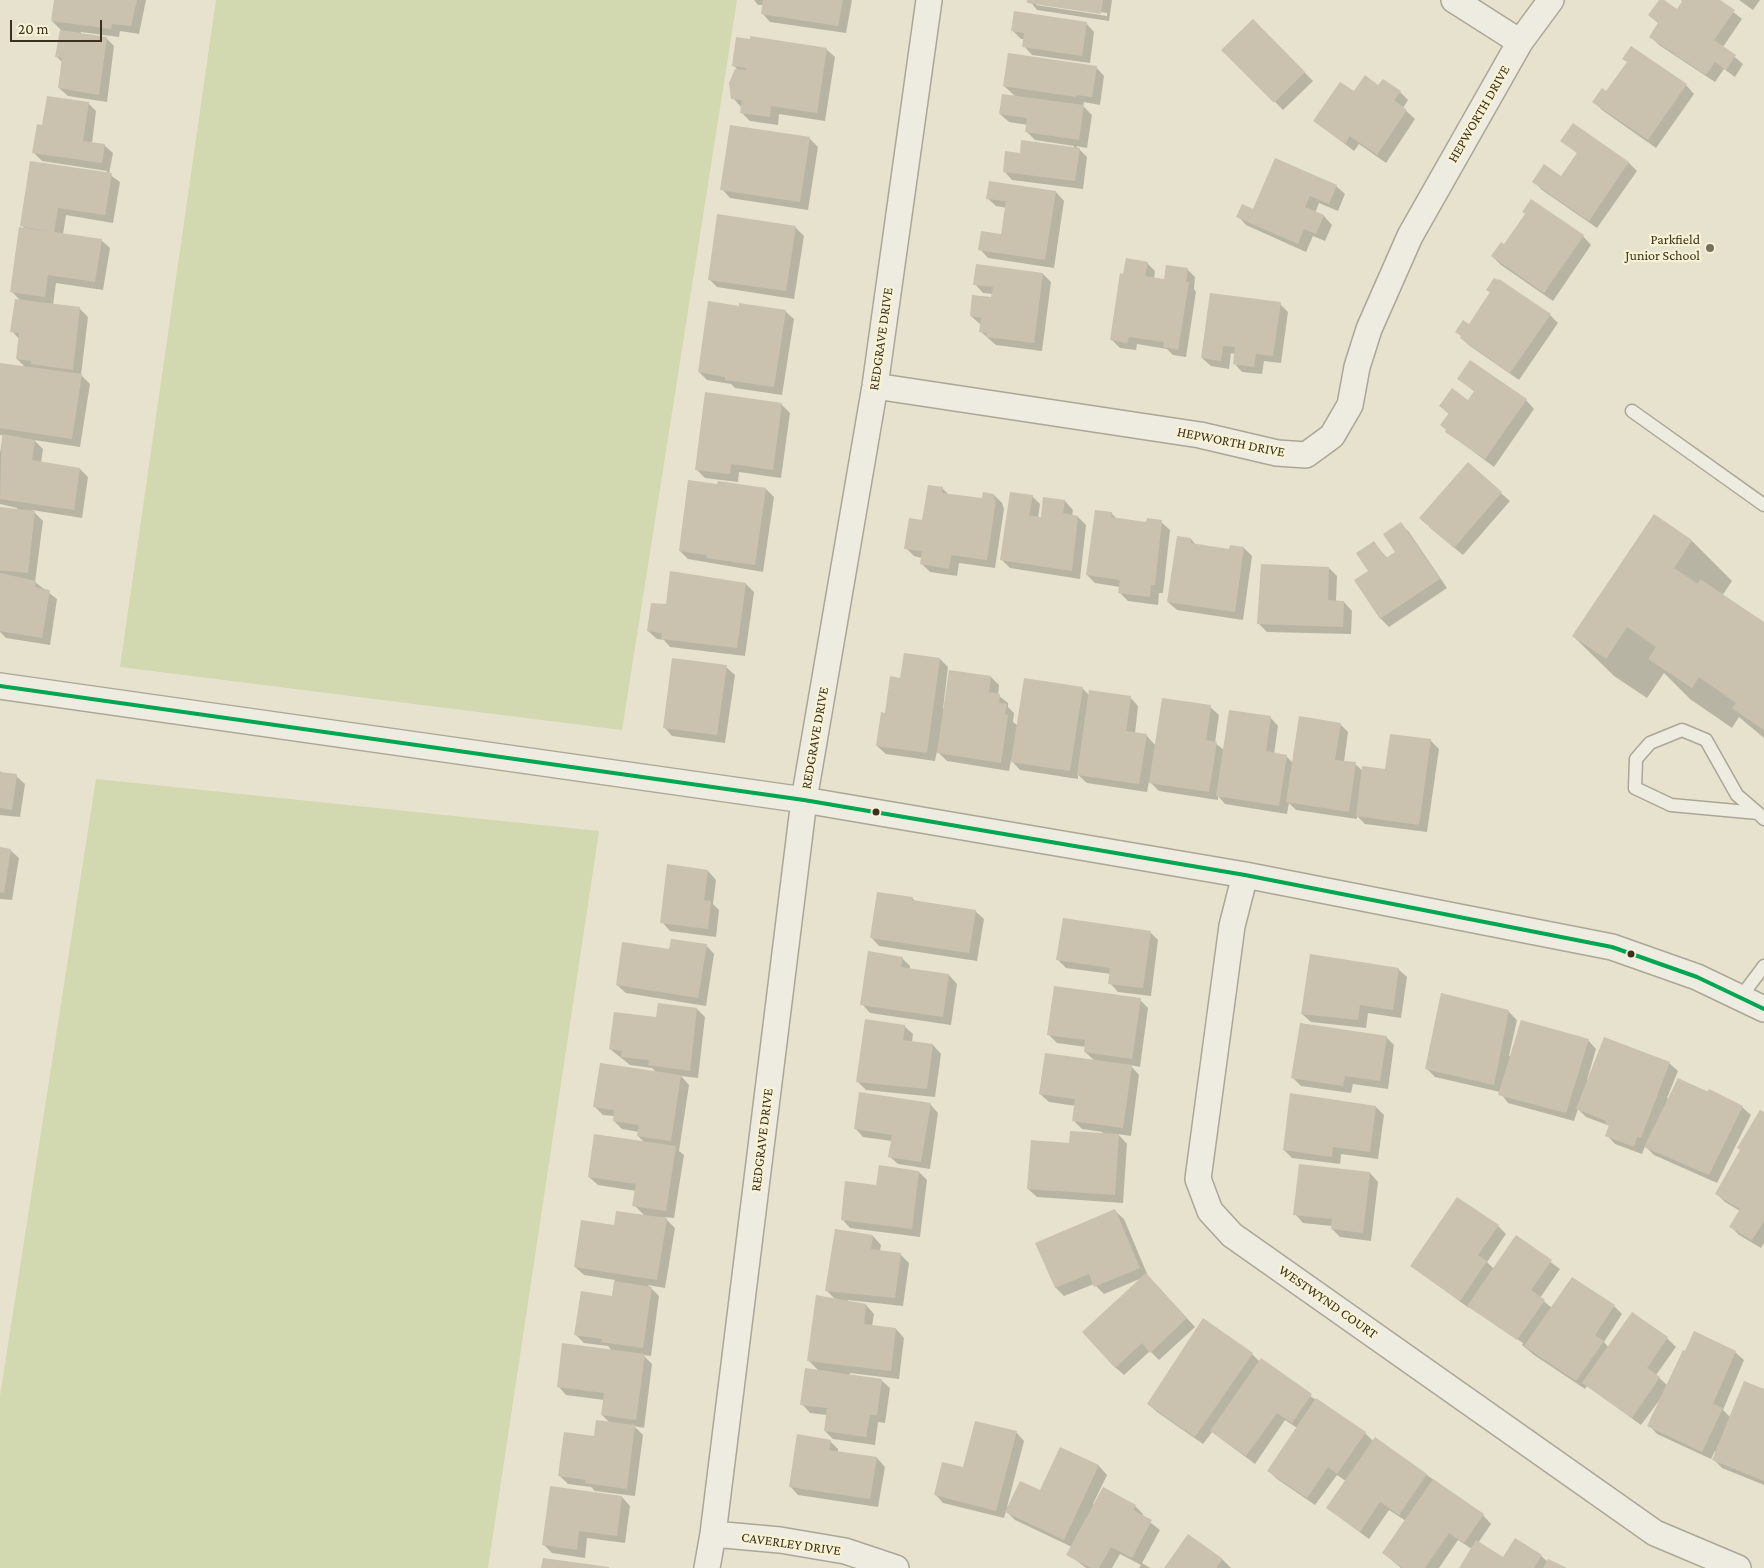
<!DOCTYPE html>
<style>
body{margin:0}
#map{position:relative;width:1764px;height:1568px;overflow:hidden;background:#e6e2ce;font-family:"Crimson Pro",serif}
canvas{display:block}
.scale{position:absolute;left:10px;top:20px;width:92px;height:22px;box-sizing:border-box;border:2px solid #3c301e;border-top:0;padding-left:6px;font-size:15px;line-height:18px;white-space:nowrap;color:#3c301e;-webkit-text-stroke:4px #f8f2d4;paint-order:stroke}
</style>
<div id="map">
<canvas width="1764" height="1568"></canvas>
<div class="scale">20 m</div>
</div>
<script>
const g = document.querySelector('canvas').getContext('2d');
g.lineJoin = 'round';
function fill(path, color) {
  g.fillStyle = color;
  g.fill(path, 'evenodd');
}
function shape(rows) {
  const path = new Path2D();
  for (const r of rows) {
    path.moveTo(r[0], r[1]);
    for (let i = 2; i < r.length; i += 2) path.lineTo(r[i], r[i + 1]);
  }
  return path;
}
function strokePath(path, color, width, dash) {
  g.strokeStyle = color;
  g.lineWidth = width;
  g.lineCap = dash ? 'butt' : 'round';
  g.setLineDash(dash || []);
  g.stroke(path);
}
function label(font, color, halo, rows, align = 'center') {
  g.font = font + ' "Crimson Pro",serif';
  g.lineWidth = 4.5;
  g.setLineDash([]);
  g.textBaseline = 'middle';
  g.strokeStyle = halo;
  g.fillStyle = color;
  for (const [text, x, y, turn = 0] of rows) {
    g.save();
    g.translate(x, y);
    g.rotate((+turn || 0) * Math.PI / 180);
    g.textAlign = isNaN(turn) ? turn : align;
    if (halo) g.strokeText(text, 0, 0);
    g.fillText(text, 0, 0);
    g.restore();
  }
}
const green = shape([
 [216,0,737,0,622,730,120,667],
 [96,779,599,831,488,1568,0,1568,0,1396]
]);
const shadow = shape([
 [55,0,146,0,139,34,120,31,119,37,81,32,80,34,106,38,114,46,107,102,68,96,59,88,63,63,57,57,61,30,52,21],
 [754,0,852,0,846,33,770,22,762,13,763,5,758,5],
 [1029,0,1112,0,1109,21,1037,10],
 [1036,3,1107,13,1107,16,1036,5],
 [1660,0,1677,11,1683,2,1681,0,1718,0,1742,19,1723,47,1743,64,1735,77,1724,69,1715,82,1659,45,1650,36,1659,24,1650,15],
 [1739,0,1760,0,1753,10],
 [1253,20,1313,81,1283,110,1223,50],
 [1086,23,1094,32,1090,63,1032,55,1024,46,1024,39,1021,39,1012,30],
 [826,49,835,57,825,121,779,114,778,125,750,121,741,112,741,107,733,98,737,69,733,65],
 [1628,63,1686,85,1694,94,1656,148,1602,110,1594,102,1607,93],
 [1096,67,1104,76,1100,105,1084,102,1083,106,1092,115,1087,148,1076,146,1087,157,1083,189,1012,180,1004,171,1021,154,1074,148,1074,146,1035,140,1027,132,1028,125,1009,122,1000,114,1016,97,1004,86],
 [1379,87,1400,92,1408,100,1403,108,1415,119,1386,163,1359,144,1354,151,1315,121,1354,93],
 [88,103,96,111,92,143,104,145,113,153,109,174,120,182,113,223,66,215,63,234,101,240,110,248,103,290,56,283,53,305,79,308,88,317,81,375,90,384,80,447,34,440,43,449,41,463,80,469,88,477,82,518,32,510,43,521,35,582,57,599,50,645,6,638,0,632,0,508,17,510,17,508,0,504,0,453,3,435,0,435,0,369,26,368,17,359,19,339,12,331,21,301,11,291,25,229,21,225,107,173,107,171,42,161,33,152,44,126],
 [1573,125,1629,163,1637,171,1597,228,1542,190,1534,182,1562,178,1578,154,1562,141],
 [809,138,818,147,808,210,730,198,722,189],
 [990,182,1056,192,1064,201,1054,268,988,258,980,249,1002,235,1007,208,996,206,987,198],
 [1336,186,1345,194,1338,211,1319,203,1315,213,1324,216,1332,225,1325,241,1313,236,1306,252,1246,225,1238,216],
 [795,227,804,236,794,299,717,287,709,279],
 [1583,236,1591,245,1553,301,1501,265,1492,256,1505,246],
 [1147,263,1155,271,1154,278,1165,280,1187,269,1195,277,1194,289,1196,292,1186,357,1173,355,1167,349,1137,344,1136,350,1120,348,1111,339,1124,275],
 [1043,274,1051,282,1042,351,996,345,981,332,981,325,971,316,992,299,993,294,983,293,975,284],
 [1487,290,1550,315,1558,323,1519,380,1470,346,1461,338,1491,293],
 [1280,304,1288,312,1281,363,1264,361,1262,374,1242,372,1234,363,1235,354,1231,353,1229,369,1211,366,1202,358],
 [740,307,785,311,794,319,782,395,735,388,731,384,707,380,699,372],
 [1459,379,1526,400,1534,409,1494,467,1447,432,1449,414,1440,406,1468,401,1475,392],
 [781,404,790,413,781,478,739,472,738,482,705,478,696,469],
 [1468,464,1510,501,1463,555,1429,527],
 [942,488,949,495,983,500,994,495,1002,503,1004,509,995,568,959,563,957,576,930,572,921,563,922,558,914,556,906,548],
 [766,489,774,497,763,572,688,559,680,551],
 [1032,496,1040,504,1038,518,1042,519,1044,499,1065,501,1073,510,1072,516,1078,517,1086,525,1080,579,1010,568,1002,560],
 [1111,513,1117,519,1147,524,1161,522,1170,530,1163,593,1159,593,1158,605,1128,601,1119,592,1120,587,1095,583,1087,575],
 [1654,516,1692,541,1732,581,1722,596,1764,624,1764,738,1739,717,1732,728,1690,699,1664,673,1647,698,1614,676,1573,636],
 [1401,524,1409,532,1447,588,1389,627,1381,619,1355,581,1370,571,1374,543,1388,559,1397,553],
 [1191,539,1197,546,1230,550,1244,548,1252,556,1243,620,1177,610,1168,602],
 [1329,568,1337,576,1336,602,1344,602,1352,611,1351,634,1267,632,1259,624],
 [746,584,754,592,745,656,670,647,664,640,657,639,648,631,667,606],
 [940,659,948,667,943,709,991,677,999,685,998,695,1008,703,1008,707,1014,713,1013,722,1018,726,1082,688,1090,696,1130,697,1138,706,1135,734,1146,735,1156,746,1210,707,1219,715,1215,743,1224,750,1270,717,1278,726,1274,754,1286,756,1293,763,1340,724,1348,732,1344,762,1355,764,1363,771,1386,771,1430,740,1439,749,1427,832,1365,824,1357,816,1357,819,1296,810,1289,803,1287,814,1225,804,1218,796,1218,800,1159,791,1149,781,1147,792,1087,783,1078,775,1078,779,1020,770,1011,760,1009,771,947,761,937,751,935,761,886,754,877,746,886,714,901,679],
 [726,667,735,675,725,743,672,736,664,727],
 [0,771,4,774,16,776,25,784,20,817,0,815],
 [0,848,10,850,19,858,12,900,0,899],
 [708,871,716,880,713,904,719,910,716,937,670,931,662,922],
 [912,898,916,902,975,911,984,919,977,961,879,946,871,937],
 [1150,932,1158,940,1151,996,1118,992,1110,983,1111,974,1066,968,1058,960],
 [706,945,714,954,706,1006,626,993,617,985,670,951],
 [902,958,910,966,910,969,949,975,957,984,951,1025,870,1013,862,1004],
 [1398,969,1407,977,1401,1018,1368,1013,1366,1028,1311,1022,1302,1014],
 [1140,1000,1148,1008,1140,1067,1130,1065,1139,1075,1131,1136,1118,1134,1127,1144,1123,1203,1037,1197,1028,1189,1103,1132,1082,1129,1074,1121,1076,1106,1049,1102,1040,1094,1095,1061,1085,1052,1086,1047,1057,1043,1049,1035],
 [659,1004,697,1009,705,1017,698,1078,681,1076,689,1085,679,1151,684,1155,674,1218,664,1217,675,1228,665,1288,648,1285,659,1296,651,1356,643,1355,652,1364,644,1428,634,1426,643,1435,635,1496,595,1491,591,1487,568,1484,559,1475,610,1423,602,1415,604,1400,566,1395,558,1386,612,1351,608,1346,584,1343,576,1335,613,1297,615,1280,584,1275,575,1267,615,1227,645,1216,634,1205,636,1191,598,1185,589,1177,645,1143,638,1136,639,1132,622,1129,614,1121,614,1116,603,1115,594,1106,657,1073,652,1068,630,1065,610,1049,657,1019],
 [1508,1011,1517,1020,1509,1056,1588,1040,1596,1049,1587,1080,1669,1063,1678,1071,1667,1098,1669,1099,1679,1079,1742,1107,1751,1115,1717,1183,1654,1155,1645,1146,1642,1154,1615,1144,1607,1135,1610,1126,1586,1117,1578,1109,1574,1121,1508,1103,1500,1092,1435,1077,1426,1068],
 [904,1026,913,1034,912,1042,933,1045,941,1054,935,1097,866,1090,858,1082],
 [1386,1037,1394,1045,1388,1089,1353,1084,1351,1093,1301,1086,1293,1078],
 [930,1104,938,1113,930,1169,898,1164,889,1156,892,1141,863,1137,855,1128],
 [1376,1107,1384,1115,1378,1159,1341,1154,1340,1164,1292,1158,1284,1150],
 [1764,1113,1764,1243,1761,1248,1739,1235,1731,1227,1740,1211,1725,1202,1716,1193],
 [1300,1165,1370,1173,1378,1182,1371,1241,1340,1237,1332,1229,1332,1226,1303,1223,1295,1214],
 [919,1172,927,1180,920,1237,850,1228,842,1219,877,1186],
 [1115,1211,1124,1219,1148,1276,1195,1327,1159,1360,1150,1351,1124,1375,1115,1367,1142,1278,1104,1294,1094,1284,1064,1296,1056,1288,1037,1244],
 [1498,1226,1506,1234,1487,1262,1494,1269,1516,1237,1560,1269,1540,1298,1552,1308,1614,1306,1622,1314,1604,1342,1609,1348,1632,1314,1667,1338,1676,1347,1656,1375,1667,1385,1735,1352,1744,1360,1723,1410,1731,1418,1764,1390,1764,1485,1722,1468,1714,1460,1717,1452,1715,1451,1711,1459,1657,1434,1649,1425,1661,1398,1641,1425,1587,1386,1585,1389,1534,1355,1522,1345,1523,1343,1477,1311,1477,1313,1470,1306,1469,1308,1411,1266],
 [873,1236,881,1245,880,1251,901,1255,909,1263,903,1306,848,1300,847,1302,866,1305,874,1314,872,1326,896,1329,904,1338,899,1379,850,1373,850,1375,881,1380,890,1388,885,1423,878,1422,875,1445,833,1439,825,1431,827,1415,810,1413,802,1404,819,1371,809,1361,836,1300,826,1290],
 [1252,1354,1260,1362,1365,1433,1373,1441,1427,1475,1483,1515,1491,1524,1478,1543,1504,1559,1541,1556,1548,1562,1564,1568,1461,1568,1472,1549,1458,1540,1439,1568,1401,1568,1383,1553,1406,1521,1389,1510,1369,1539,1327,1508,1346,1481,1337,1475,1315,1505,1277,1479,1269,1471,1297,1428,1285,1420,1255,1464,1212,1432,1203,1444,1157,1412,1148,1404],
 [1016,1432,1024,1441,1007,1507,1040,1492,1061,1448,1099,1466,1107,1475,1093,1504,1135,1506,1143,1514,1142,1516,1160,1530,1142,1563,1150,1568,1139,1568,1141,1565,1120,1554,1112,1568,1086,1568,1068,1554,1072,1547,1015,1520,1006,1511,1004,1518,943,1503,935,1494,964,1468],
 [830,1441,838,1449,838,1452,877,1458,885,1467,878,1507,798,1495,790,1486],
 [622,1497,630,1506,625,1543,587,1538,585,1558,552,1553,544,1545],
 [1222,1559,1231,1568,1166,1568]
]);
const building = shape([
 [54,0,137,0,131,26,112,24,111,29,51,21],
 [763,0,843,0,838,26,761,14],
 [1027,0,1103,0,1101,14,1027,3],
 [1659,0,1664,0,1677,9,1683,0,1720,0,1735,10,1714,40,1736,55,1726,70,1715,62,1706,75,1649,37,1658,23,1648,15],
 [1014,11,1087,22,1082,56,1022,47,1024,33,1011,31],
 [1253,19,1305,72,1274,103,1221,50],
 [60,30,107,37,99,95,58,88,62,58,55,57],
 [750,36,827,48,817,113,771,106,770,117,740,113,742,100,731,99,729,83,735,69,746,70,746,68,732,66,736,37,750,39],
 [1631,46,1687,84,1648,140,1592,102,1602,88,1606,91,1627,62,1622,59],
 [1008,53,1097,66,1092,97,1076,95,1076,97,1003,86],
 [1365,75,1378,85,1383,79,1401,91,1394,100,1407,110,1377,155,1350,136,1345,144,1313,121,1340,82,1354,91],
 [1002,94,1084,105,1079,140,1025,132,1027,118,999,114],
 [47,96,89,102,83,141,105,144,102,163,32,153,37,124,42,125],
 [1573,123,1629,162,1589,221,1532,182,1544,164,1561,176,1577,153,1560,141],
 [730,125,810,137,800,202,720,190],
 [1021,140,1080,148,1075,181,1003,172,1005,151,1020,153],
 [1275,158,1337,185,1329,204,1310,196,1305,207,1324,215,1316,234,1304,229,1298,244,1236,217,1242,204,1253,209],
 [30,161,112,173,105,215,58,208,54,232,102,239,95,282,48,275,45,297,10,292,19,227,52,232,20,226],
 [989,181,1056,191,1045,260,978,250,981,231,1001,234,1006,201,986,199],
 [1531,199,1584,235,1544,293,1491,256,1501,242,1504,244,1525,214,1522,212],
 [717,214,796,226,786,291,708,280],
 [1126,258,1148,262,1145,276,1164,279,1166,265,1188,268,1186,282,1189,282,1178,350,1163,347,1164,342,1129,337,1127,343,1110,340,1120,273,1123,274],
 [976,264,1043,273,1034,343,986,337,987,333,979,332,981,318,970,316,972,295,991,297,993,287,973,285],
 [1494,278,1498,280,1499,279,1551,314,1510,373,1460,338,1461,336,1455,332,1463,320,1469,324,1490,292,1486,290],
 [1210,293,1281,302,1273,356,1256,354,1254,367,1233,364,1235,347,1223,346,1221,361,1201,358],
 [15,299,80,307,73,370,31,364,31,361,16,359,19,333,10,332],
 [708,301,739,306,739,303,786,310,774,387,725,380,725,377,698,372],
 [1470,360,1527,399,1485,459,1445,432,1446,430,1440,425,1449,413,1439,406,1452,388,1468,400,1474,391,1457,379],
 [0,363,82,374,72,439,0,428],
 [705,392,782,403,773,470,731,464,730,474,695,470],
 [2,434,35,440,32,460,80,468,74,510,0,499],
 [1468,462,1502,492,1454,548,1419,518],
 [688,480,717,484,718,481,766,488,755,565,706,558,707,555,679,551],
 [928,485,943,487,942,493,982,498,983,492,994,494,994,500,996,499,987,560,951,555,949,569,920,564,922,551,904,549,909,518,922,520],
 [1010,492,1033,495,1029,516,1041,517,1043,497,1065,500,1063,513,1078,516,1072,571,1000,560],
 [0,507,35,511,28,573,0,570],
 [1095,510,1112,512,1111,517,1146,522,1147,518,1162,520,1155,585,1151,585,1150,597,1118,593,1120,580,1086,575],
 [1654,514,1692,540,1674,568,1698,584,1700,579,1764,622,1764,730,1732,708,1736,703,1699,677,1692,688,1648,659,1656,647,1627,627,1606,659,1572,636],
 [1401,522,1440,579,1380,619,1354,580,1368,571,1356,553,1374,541,1386,558,1395,552,1383,534],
 [1177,536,1191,538,1191,543,1229,549,1230,545,1244,547,1235,612,1167,602],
 [1261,564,1329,567,1328,600,1344,601,1343,627,1257,624],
 [670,571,746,583,737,648,661,639,662,633,647,631,651,603,666,604],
 [0,573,36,581,35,587,50,590,42,638,0,631],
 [904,653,940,658,927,753,876,746,881,712,885,713,890,676,900,678],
 [672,658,727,665,717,735,663,728],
 [949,670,991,676,989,692,1000,694,999,703,1007,704,1005,714,1008,715,1001,763,937,753],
 [1024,678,1083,687,1070,771,1011,762],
 [1089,690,1131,696,1126,731,1147,734,1139,784,1077,775],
 [1162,698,1211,705,1206,740,1217,742,1209,792,1149,783],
 [1229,710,1271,716,1266,751,1287,755,1279,806,1216,796],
 [1299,716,1341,723,1335,760,1356,762,1349,812,1286,802],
 [1390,734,1431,739,1419,825,1356,816,1362,766,1385,769],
 [0,772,17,774,12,810,0,808],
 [0,847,11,849,4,893,0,892],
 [667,864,708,870,704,900,711,901,708,929,660,923],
 [877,892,913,897,912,900,976,910,969,953,870,938],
 [1063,918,1151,931,1143,988,1108,984,1110,968,1056,960],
 [671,939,707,944,698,998,616,985,622,942,669,949],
 [868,951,903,957,901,967,949,974,943,1017,860,1005],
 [1310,954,1399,968,1393,1010,1360,1005,1358,1020,1301,1014],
 [1054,986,1141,998,1132,1059,1084,1052,1085,1040,1047,1035],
 [1441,993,1509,1010,1494,1085,1425,1069],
 [658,1003,697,1008,690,1071,648,1065,649,1060,621,1057,622,1051,609,1049,614,1012,656,1017],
 [865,1019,905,1025,903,1040,933,1044,927,1089,856,1082],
 [1521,1020,1589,1039,1566,1113,1498,1095],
 [1300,1023,1387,1036,1380,1081,1345,1076,1343,1086,1291,1078],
 [1604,1037,1670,1062,1641,1138,1637,1137,1634,1147,1605,1136,1609,1125,1605,1123,1606,1121,1576,1109],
 [1045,1053,1132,1065,1123,1128,1072,1121,1075,1099,1039,1094],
 [600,1063,681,1075,671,1141,637,1136,639,1125,613,1121,614,1110,593,1107],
 [1678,1078,1707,1092,1709,1089,1743,1106,1709,1175,1644,1147],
 [859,1092,931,1103,921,1162,888,1157,892,1135,854,1129],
 [1290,1093,1376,1106,1370,1152,1333,1147,1332,1157,1283,1150],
 [1760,1110,1764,1112,1764,1221,1752,1240,1729,1227,1740,1209,1715,1194,1740,1150,1737,1148],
 [1070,1131,1119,1134,1115,1195,1027,1189,1031,1140,1069,1143],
 [594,1134,676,1146,666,1211,632,1206,636,1184,588,1177],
 [1299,1164,1370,1172,1363,1233,1331,1229,1332,1219,1293,1215],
 [879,1165,919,1171,912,1229,841,1220,845,1181,876,1185],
 [1457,1197,1499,1225,1478,1255,1487,1261,1460,1301,1410,1266],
 [1115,1209,1140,1268,1094,1287,1089,1274,1055,1288,1035,1243],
 [616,1211,667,1218,657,1280,574,1267,581,1220,614,1225],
 [835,1229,873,1235,871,1249,901,1253,895,1298,825,1291],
 [1516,1235,1552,1260,1531,1290,1545,1300,1517,1340,1467,1306],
 [1146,1273,1187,1318,1150,1353,1142,1343,1115,1368,1082,1332],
 [1572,1277,1615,1305,1595,1335,1604,1341,1576,1381,1524,1346],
 [614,1281,652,1287,643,1348,601,1342,602,1339,574,1335,581,1291,612,1296],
 [816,1295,866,1304,864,1324,896,1328,891,1371,807,1361],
 [1632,1312,1668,1337,1647,1368,1660,1377,1632,1418,1582,1383],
 [1203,1318,1253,1353,1195,1437,1147,1404],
 [1694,1331,1736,1351,1713,1404,1723,1408,1702,1452,1647,1426,1683,1350,1685,1351],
 [562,1343,645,1354,636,1420,601,1415,604,1393,557,1387],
 [1261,1358,1312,1394,1292,1423,1277,1413,1246,1456,1210,1431],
 [805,1368,882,1379,877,1415,870,1415,866,1437,824,1431,827,1408,800,1405],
 [1744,1381,1764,1389,1764,1481,1712,1460],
 [1316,1398,1366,1432,1337,1474,1328,1467,1307,1498,1267,1471],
 [596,1420,635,1425,627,1489,585,1483,586,1480,558,1476,564,1432,594,1436],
 [975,1421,1017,1431,996,1511,934,1495,942,1462,963,1467],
 [797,1434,831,1440,829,1450,877,1457,870,1499,789,1487],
 [1375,1437,1427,1474,1399,1515,1380,1502,1360,1532,1326,1508],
 [1060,1447,1099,1465,1064,1540,1005,1512,1020,1481,1040,1490],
 [1433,1479,1484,1514,1464,1543,1449,1533,1425,1568,1403,1568,1382,1553],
 [550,1486,622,1496,617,1536,579,1531,577,1550,542,1545],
 [1103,1487,1136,1505,1133,1510,1152,1520,1132,1558,1111,1547,1099,1568,1091,1568,1066,1555],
 [1188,1534,1223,1559,1216,1568,1164,1568],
 [1515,1538,1542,1555,1534,1568,1459,1568,1476,1540,1503,1557],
 [543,1558,609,1567,609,1568,541,1568],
 [1548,1559,1567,1568,1543,1568]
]);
const service = shape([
 [1632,411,1764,505],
 [1758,813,1671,805,1635,788,1636,759,1650,743,1682,730,1706,740,1737,795,1758,813,1764,819],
 [1740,998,1764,966]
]);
const minor = shape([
 [1454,0,1520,42],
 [875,386,1200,435,1277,453,1306,455,1332,436,1350,405,1357,367,1369,329,1410,236,1520,42,1551,0],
 [0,686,804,800,1245,875,1612,947,1697,977,1764,1009],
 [1245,875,1232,926,1198,1179,1210,1211,1232,1235,1655,1533,1738,1568],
 [713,1534,780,1540,845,1551,896,1568],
 [707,1568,713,1534,804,800,875,386,929,0]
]);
const bus1 = shape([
 [0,686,804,800,1245,875,1612,947,1697,977,1764,1009]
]);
const markers = [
 [1710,248,5,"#786e5c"],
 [876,812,4.5,"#3c301e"],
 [1631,954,4.5,"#3c301e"]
];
const streetNames = [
 ["HEPWORTH DRIVE",1479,114,-60],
 ["REDGRAVE DRIVE",881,339,-82],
 ["HEPWORTH DRIVE",1231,442,11],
 ["REDGRAVE DRIVE",815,738,-80],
 ["REDGRAVE DRIVE",762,1140,-83],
 ["WESTWYND COURT",1328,1302,35],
 ["CAVERLEY DRIVE",791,1544,8]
];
const poiNames = [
 ["Parkfield",1700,240],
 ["Junior School",1700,256]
];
fill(green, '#d2d8af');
fill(shadow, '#0003');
fill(building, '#cac1af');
strokePath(service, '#aca696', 15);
strokePath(minor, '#aca696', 28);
strokePath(service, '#eeece0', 12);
strokePath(minor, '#eeece0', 25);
strokePath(bus1, '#00a651', 4);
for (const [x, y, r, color] of markers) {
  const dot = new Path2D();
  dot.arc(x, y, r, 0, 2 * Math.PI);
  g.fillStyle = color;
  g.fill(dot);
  strokePath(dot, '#f8f2d4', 2);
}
label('14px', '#3c301e', '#f8f2d4', streetNames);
label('14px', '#3c301e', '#f8f2d4', poiNames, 'right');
</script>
